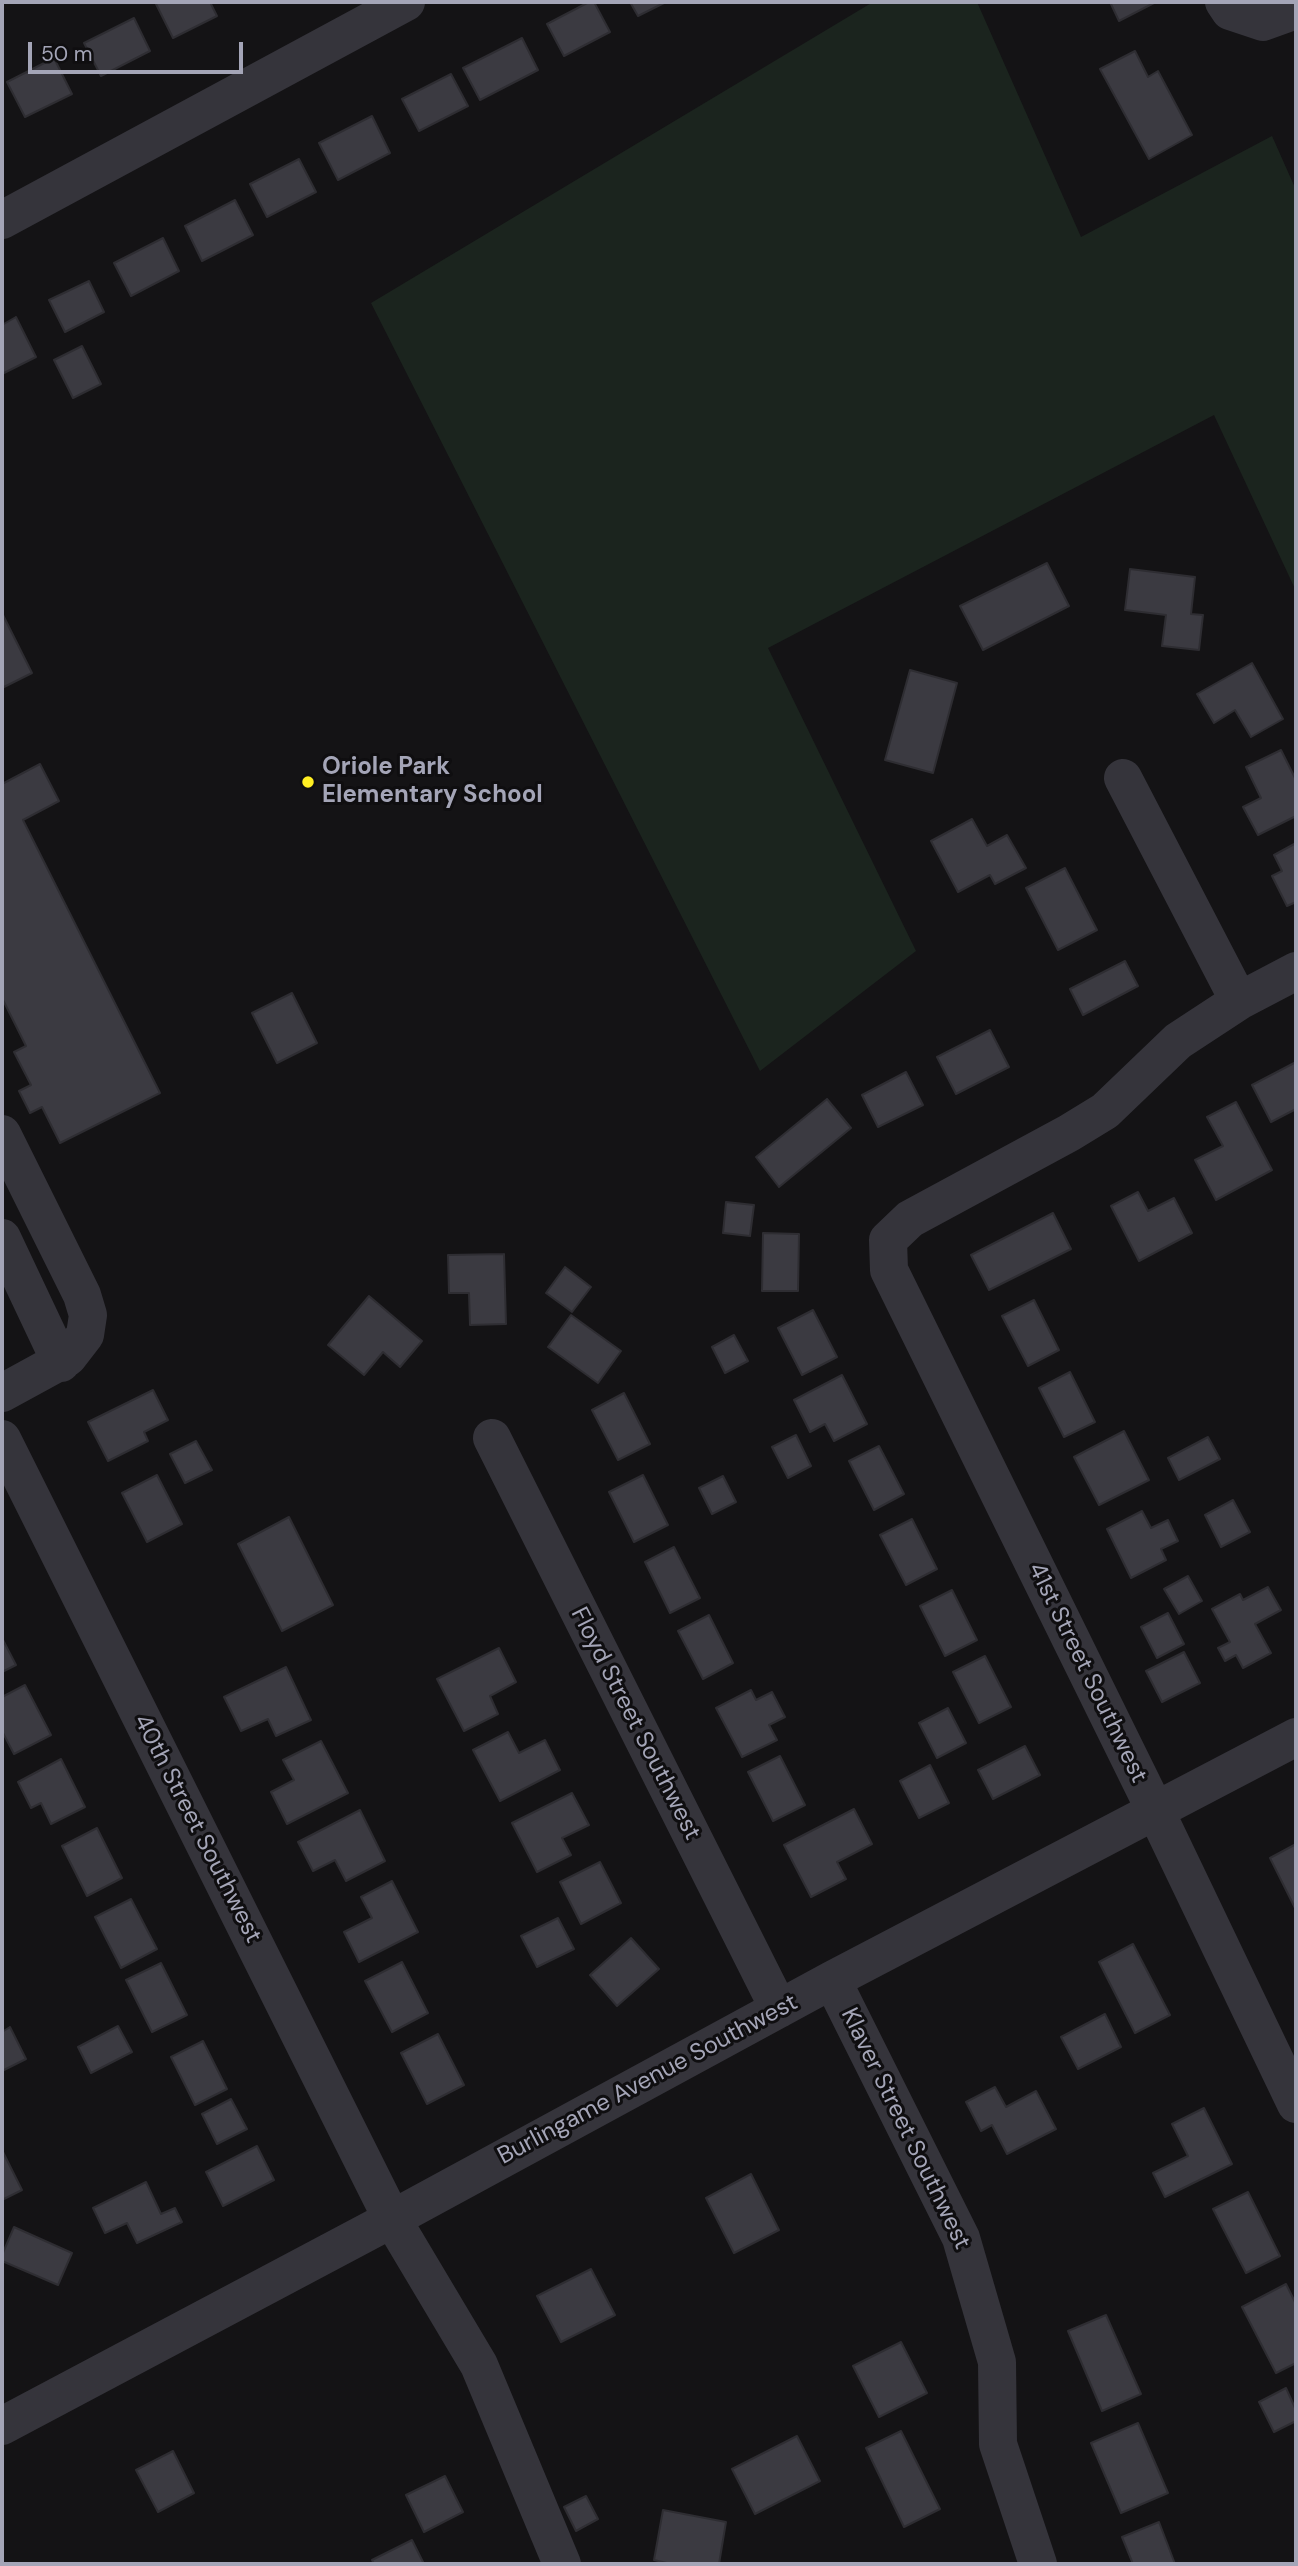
<!DOCTYPE html>
<style>
body{margin:0}
#map{position:relative;width:1298px;height:2566px;overflow:hidden;background:#141315;font-family:"DM Sans",sans-serif}
canvas{display:block}
.frame{position:absolute;inset:0;border:4px solid #a4a5b7;pointer-events:none}
.scale{position:absolute;left:28px;top:42px;width:215px;height:32px;box-sizing:border-box;border:4px solid #a4a5b7;border-top:0;padding-left:9px;font-size:21px;line-height:24px;white-space:nowrap;color:#a4a5b7;-webkit-text-stroke:5px #0f0e10;paint-order:stroke}
</style>
<div id="map">
<canvas width="1298" height="2566"></canvas>
<div class="frame"></div>
<div class="scale">50 m</div>
</div>
<script>
const g = document.querySelector('canvas').getContext('2d');
g.lineJoin = 'round';
function fill(path, color) {
  g.fillStyle = color;
  g.fill(path, 'evenodd');
}
function shape(rows) {
  const path = new Path2D();
  for (const r of rows) {
    path.moveTo(r[0], r[1]);
    for (let i = 2; i < r.length; i += 2) path.lineTo(r[i], r[i + 1]);
  }
  return path;
}
function strokePath(path, color, width, dash) {
  g.strokeStyle = color;
  g.lineWidth = width;
  g.lineCap = dash ? 'butt' : 'round';
  g.setLineDash(dash || []);
  g.stroke(path);
}
function label(font, color, halo, rows, align = 'center') {
  g.font = font + ' "DM Sans",sans-serif';
  g.lineWidth = 6;
  g.setLineDash([]);
  g.textBaseline = 'middle';
  g.strokeStyle = halo;
  g.fillStyle = color;
  for (const [text, x, y, turn = 0] of rows) {
    g.save();
    g.translate(x, y);
    g.rotate((+turn || 0) * Math.PI / 180);
    g.textAlign = isNaN(turn) ? turn : align;
    if (halo) g.strokeText(text, 0, 0);
    g.fillText(text, 0, 0);
    g.restore();
  }
}
const green = shape([
 [873,2,977,2,1081,237,1272,136,1296,190,1296,591,1214,415,768,648,916,951,760,1071,371,303]
]);
const building = shape([
 [159,2,210,2,217,16,173,38,156,4,159,2],
 [589,2,594,2,610,32,564,56,547,24,589,2],
 [630,2,666,2,638,16,630,2],
 [1110,2,1153,2,1154,3,1119,21,1110,2],
 [134,18,150,51,101,76,84,43,134,18],
 [522,38,538,70,480,100,463,68,522,38],
 [1135,51,1148,77,1158,71,1192,135,1149,159,1100,69,1135,51],
 [54,58,72,94,25,117,7,82,54,58],
 [451,74,468,106,419,131,402,99,451,74],
 [372,116,390,153,338,180,319,143,372,116],
 [299,159,316,192,267,217,250,184,299,159],
 [235,200,253,235,202,261,185,226,235,200],
 [163,238,179,271,131,296,114,263,163,238],
 [89,281,104,312,65,332,49,300,89,281],
 [16,317,36,357,2,374,2,325,16,317],
 [82,346,101,384,73,398,54,360,82,346],
 [1047,563,1069,606,983,650,960,606,1047,563],
 [1130,569,1195,577,1191,614,1203,615,1199,650,1162,646,1166,615,1125,610,1130,569],
 [2,613,32,673,2,688,2,613],
 [1252,663,1283,719,1251,737,1235,710,1214,723,1197,694,1252,663],
 [910,670,957,683,933,773,885,760,910,670],
 [1281,750,1296,780,1296,816,1258,835,1243,807,1261,798,1246,767,1281,750],
 [40,764,59,801,23,820,160,1093,60,1143,42,1107,30,1113,19,1091,31,1085,14,1052,26,1046,2,998,2,784,40,764],
 [972,819,987,846,1007,835,1026,868,995,884,990,875,958,892,931,841,972,819],
 [1296,843,1296,902,1287,906,1272,876,1282,871,1274,855,1296,843],
 [1065,868,1097,930,1058,950,1026,888,1065,868],
 [1125,961,1138,986,1083,1015,1070,989,1125,961],
 [292,993,317,1043,277,1063,252,1013,292,993],
 [990,1030,1009,1067,956,1094,937,1057,990,1030],
 [1296,1062,1296,1109,1271,1122,1252,1085,1296,1062],
 [906,1072,923,1105,878,1127,862,1095,906,1072],
 [827,1099,851,1128,779,1187,756,1157,827,1099],
 [1236,1102,1272,1170,1216,1200,1195,1160,1223,1146,1207,1117,1236,1102],
 [1138,1192,1148,1211,1174,1198,1192,1233,1139,1261,1111,1206,1138,1192],
 [726,1202,754,1205,750,1236,723,1233,726,1202],
 [1053,1213,1071,1249,989,1290,971,1255,1053,1213],
 [763,1233,799,1234,798,1291,762,1291,763,1233],
 [504,1254,506,1324,470,1325,469,1293,449,1293,448,1255,504,1254],
 [565,1267,591,1287,572,1312,546,1293,565,1267],
 [369,1296,422,1341,400,1367,383,1352,364,1375,328,1345,369,1296],
 [1034,1300,1059,1350,1028,1366,1002,1316,1034,1300],
 [813,1310,837,1357,802,1375,778,1328,813,1310],
 [571,1315,621,1351,598,1383,548,1347,571,1315],
 [734,1335,748,1361,725,1373,712,1347,734,1335],
 [1070,1372,1095,1422,1064,1437,1039,1388,1070,1372],
 [842,1375,867,1424,834,1441,825,1424,810,1432,794,1400,842,1375],
 [153,1390,168,1420,144,1432,148,1441,108,1461,88,1422,153,1390],
 [624,1393,650,1444,618,1460,592,1410,624,1393],
 [1124,1431,1149,1480,1099,1505,1074,1457,1124,1431],
 [796,1435,811,1466,788,1478,772,1447,796,1435],
 [1208,1437,1220,1459,1179,1480,1168,1458,1208,1437],
 [196,1441,212,1470,185,1483,170,1454,196,1441],
 [879,1446,904,1494,874,1510,849,1461,879,1446],
 [157,1475,182,1524,147,1542,122,1493,157,1475],
 [643,1475,668,1525,634,1542,609,1492,643,1475],
 [723,1476,736,1502,712,1514,699,1488,723,1476],
 [1233,1500,1250,1532,1221,1547,1205,1515,1233,1500],
 [1142,1511,1151,1528,1168,1520,1178,1541,1161,1549,1166,1560,1131,1578,1107,1529,1142,1511],
 [289,1517,333,1605,282,1631,238,1544,289,1517],
 [912,1519,937,1569,906,1585,880,1535,912,1519],
 [674,1547,700,1598,670,1613,645,1562,674,1547],
 [1188,1576,1202,1601,1179,1614,1164,1589,1188,1576],
 [1268,1587,1281,1610,1255,1624,1271,1653,1243,1668,1236,1655,1225,1661,1218,1648,1230,1642,1212,1609,1240,1594,1243,1600,1268,1587],
 [952,1590,977,1640,945,1656,920,1606,952,1590],
 [1168,1613,1184,1644,1157,1658,1141,1627,1168,1613],
 [709,1615,733,1663,703,1679,678,1631,709,1615],
 [2,1638,16,1665,2,1672,2,1638],
 [499,1648,516,1682,490,1696,498,1714,464,1731,437,1679,499,1648],
 [1184,1652,1200,1683,1162,1702,1146,1671,1184,1652],
 [985,1656,1011,1707,979,1723,953,1672,985,1656],
 [286,1667,311,1720,276,1736,268,1719,241,1731,224,1697,286,1667],
 [25,1685,51,1735,14,1754,2,1731,2,1697,25,1685],
 [751,1690,756,1700,772,1692,785,1717,769,1725,777,1740,742,1757,716,1708,751,1690],
 [948,1708,966,1743,937,1758,919,1723,948,1708],
 [508,1732,519,1753,545,1740,560,1770,500,1801,473,1750,508,1732],
 [321,1741,348,1793,287,1824,271,1792,294,1780,283,1760,321,1741],
 [1025,1746,1040,1775,993,1799,978,1770,1025,1746],
 [780,1756,805,1805,773,1821,748,1772,780,1756],
 [61,1759,85,1807,51,1824,41,1803,31,1808,18,1782,61,1759],
 [930,1765,949,1803,919,1818,900,1781,930,1765],
 [572,1793,589,1825,562,1838,571,1855,537,1872,512,1823,572,1793],
 [854,1809,872,1844,837,1862,846,1879,811,1897,784,1845,854,1809],
 [360,1810,385,1861,346,1881,335,1860,313,1871,298,1842,360,1810],
 [97,1828,122,1878,87,1896,62,1846,97,1828],
 [1296,1844,1296,1910,1270,1858,1296,1844],
 [600,1862,621,1903,581,1924,560,1882,600,1862],
 [392,1881,418,1932,359,1962,344,1932,372,1918,361,1897,392,1881],
 [131,1899,157,1949,121,1968,95,1917,131,1899],
 [558,1918,574,1949,537,1967,521,1936,558,1918],
 [631,1938,659,1969,617,2006,590,1975,631,1938],
 [1133,1944,1170,2015,1135,2033,1099,1962,1133,1944],
 [402,1962,428,2013,392,2032,365,1981,402,1962],
 [161,1963,187,2015,152,2032,126,1980,161,1963],
 [1105,2014,1121,2047,1078,2069,1061,2037,1105,2014],
 [118,2026,132,2052,91,2073,78,2047,118,2026],
 [10,2027,26,2059,2,2071,2,2032,10,2027],
 [438,2034,464,2085,427,2104,401,2053,438,2034],
 [203,2041,227,2089,195,2105,171,2057,203,2041],
 [995,2087,1006,2107,1036,2091,1056,2129,1007,2154,992,2125,981,2131,966,2102,995,2087],
 [231,2099,247,2129,217,2144,202,2114,231,2099],
 [1204,2108,1232,2164,1165,2197,1153,2173,1188,2156,1172,2124,1204,2108],
 [257,2146,274,2180,223,2206,206,2172,257,2146],
 [2,2150,22,2190,2,2200,2,2150],
 [751,2174,779,2230,734,2253,706,2198,751,2174],
 [146,2182,161,2214,175,2208,182,2222,137,2243,127,2223,105,2233,93,2208,146,2182],
 [1248,2192,1280,2256,1246,2273,1213,2209,1248,2192],
 [14,2227,72,2253,58,2285,2,2261,2,2255,14,2227],
 [591,2269,615,2315,561,2342,537,2296,591,2269],
 [1286,2284,1296,2304,1296,2363,1276,2373,1242,2307,1286,2284],
 [1106,2315,1141,2394,1102,2411,1068,2331,1106,2315],
 [901,2342,927,2393,879,2417,853,2366,901,2342],
 [1286,2388,1296,2410,1296,2421,1274,2432,1259,2402,1286,2388],
 [1138,2423,1168,2493,1121,2513,1091,2443,1138,2423],
 [901,2431,940,2509,904,2527,866,2448,901,2431],
 [797,2436,820,2481,755,2514,732,2469,797,2436],
 [173,2451,194,2493,158,2512,136,2470,173,2451],
 [445,2476,463,2512,424,2532,406,2495,445,2476],
 [586,2496,598,2519,576,2531,564,2507,586,2496],
 [663,2510,726,2522,719,2564,671,2564,654,2560,663,2510],
 [1159,2522,1175,2564,1133,2564,1122,2537,1159,2522],
 [412,2540,424,2564,374,2564,372,2560,412,2540]
]);
const minor = shape([
 [1224,2,1230,11,1263,22,1296,10],
 [2,220,406,2],
 [1123,778,1239,1001],
 [1296,971,1239,1001,1178,1041,1105,1111,1069,1133,910,1219,888,1240,889,1270,1156,1812,1296,2104],
 [2,1134,82,1295,88,1315,85,1335,68,1357,2,1393],
 [2,1238,61,1363],
 [492,1438,779,2009],
 [2,1439,392,2219,479,2365,562,2564],
 [832,1980,961,2238,997,2362,998,2444,1038,2564],
 [2,2426,392,2219,832,1980,1296,1737]
]);
const markers = [
 [308,782,7,"#fe2"]
];
const poiNames = [
 ["Oriole Park",322,768],
 ["Elementary School",322,796]
];
const streetNames = [
 ["41st Street Southwest",1087,1673,64],
 ["Floyd Street Southwest",635,1724,63],
 ["40th Street Southwest",197,1829,63],
 ["Burlingame Avenue Southwest",648,2080,-28],
 ["Klaver Street Southwest",905,2129,64]
];
fill(green, '#1b241e');
fill(building, '#3b3a41');
strokePath(building, '#2e2d32', 2);
strokePath(minor, '#35343b', 38);
for (const [x, y, r, color] of markers) {
  const dot = new Path2D();
  dot.arc(x, y, r, 0, 2 * Math.PI);
  g.fillStyle = color;
  g.fill(dot);
  strokePath(dot, '#0f0e10', 2.5);
}
label('bold 24px', '#a4a5b7', '#0f0e10', poiNames, 'left');
label('24px', '#a4a5b7', '#0f0e10', streetNames);
</script>
